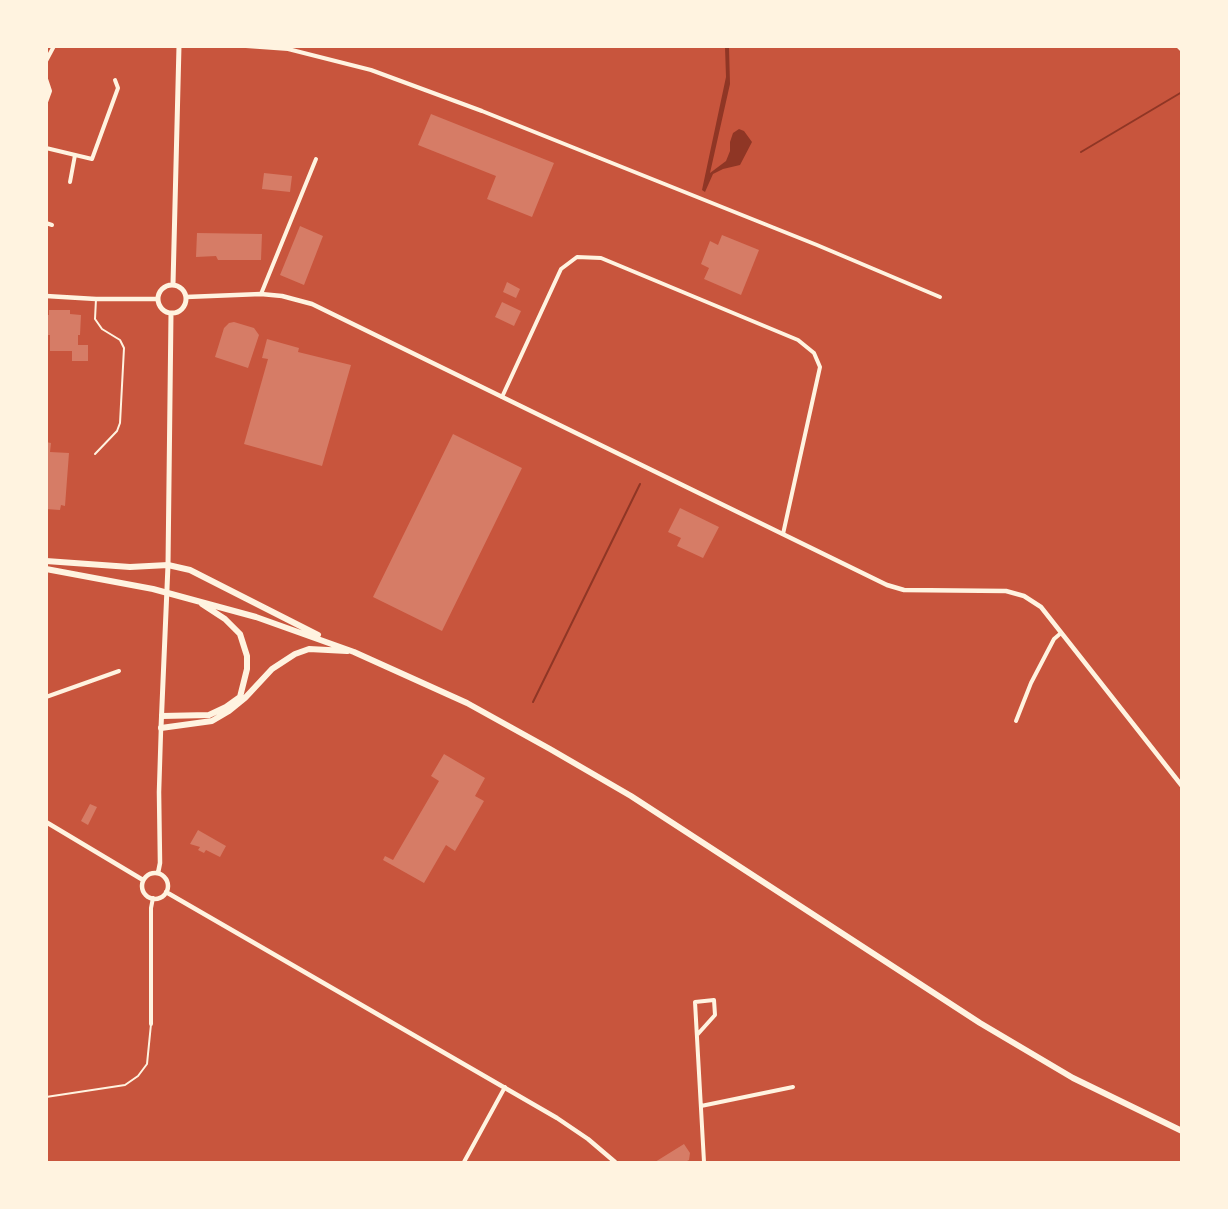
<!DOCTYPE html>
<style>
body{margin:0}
#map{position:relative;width:1228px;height:1209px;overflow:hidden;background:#c8553d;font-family:Mulish,sans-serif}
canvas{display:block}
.frame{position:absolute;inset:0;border:48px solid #fff3e0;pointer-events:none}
</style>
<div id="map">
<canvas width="1228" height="1209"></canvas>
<div class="frame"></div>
</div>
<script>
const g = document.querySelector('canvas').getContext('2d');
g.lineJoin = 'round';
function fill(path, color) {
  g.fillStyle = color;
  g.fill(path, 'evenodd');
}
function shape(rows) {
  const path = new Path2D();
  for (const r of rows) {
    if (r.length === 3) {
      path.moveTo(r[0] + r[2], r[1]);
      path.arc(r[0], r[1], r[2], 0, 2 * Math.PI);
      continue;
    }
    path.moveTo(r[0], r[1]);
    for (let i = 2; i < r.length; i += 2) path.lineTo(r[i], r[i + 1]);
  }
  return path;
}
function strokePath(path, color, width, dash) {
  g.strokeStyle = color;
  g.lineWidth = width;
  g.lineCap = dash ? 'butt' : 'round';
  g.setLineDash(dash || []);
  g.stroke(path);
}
const water = shape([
 [725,47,729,47,730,84,710,173,726,161,730,151,730,142,733,133,739,129,744,131,752,142,740,165,723,169,713,174,705,192,702,190,726,77]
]);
const stream = shape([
 [1081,152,1182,92],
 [533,702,640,484]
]);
const building = shape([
 [431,114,554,163,532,217,487,199,496,176,418,145],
 [264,173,292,176,290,192,262,189],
 [300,226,323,236,304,285,280,275],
 [197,233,262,234,261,260,218,260,216,256,196,257],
 [722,235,759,250,741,295,704,279,709,268,701,264,710,241,718,245],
 [507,282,520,289,516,298,503,292],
 [502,302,521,311,514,326,495,317],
 [49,310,70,310,70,314,81,315,80,335,78,335,78,345,88,345,88,361,72,361,72,351,50,351,50,335,46,335,46,315,49,315],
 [234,322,254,328,259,335,248,368,215,357,224,328,229,323],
 [267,339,299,348,298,352,351,365,322,466,244,444,268,359,262,358],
 [453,434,522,468,442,631,373,597],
 [46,442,51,443,50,452,69,453,65,506,61,505,60,510,46,509],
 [680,508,719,527,703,558,677,546,681,538,668,532],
 [444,754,485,778,475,796,484,801,455,851,446,845,424,883,383,860,385,856,393,860,439,781,431,776],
 [90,804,97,807,88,825,81,821],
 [198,830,226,846,220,857,206,850,204,853,198,850,200,847,190,844],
 [684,1144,690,1153,689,1160,685,1162,655,1162]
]);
const service = shape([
 [95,454,117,431,120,423,124,348,120,340,102,329,95,319,96,299],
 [46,1097,125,1085,138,1076,147,1064,151,1024]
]);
const minor = shape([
 [246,46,288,49,371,70,482,111,817,245,940,297],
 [1178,46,1182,50],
 [46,61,54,46],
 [46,79,50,91,46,102],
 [46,148,92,159,118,88,115,80],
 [70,182,75,155],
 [46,223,52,225],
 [261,294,316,159],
 [502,397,561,269,577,257,601,258,798,340,814,353,820,367,783,534],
 [46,697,119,671],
 [1016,721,1031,683,1054,639,1061,633],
 [151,1024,151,908,153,898],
 [697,1035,715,1015,714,1000,695,1002,704,1162],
 [701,1106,793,1087],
 [464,1162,505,1087]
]);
const tertiary = shape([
 [46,296,96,299,157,299],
 [186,297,261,294,282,296,312,304,887,585,904,590,1006,591,1024,596,1041,607,1182,786],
 [46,822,143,880],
 [158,873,160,863,159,792,161,728],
 [155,886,13],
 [166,892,557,1118,588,1139,615,1162]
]);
const secondary = shape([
 [173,284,179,46],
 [172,299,14],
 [161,728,168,565,171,313]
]);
const primary = shape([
 [46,561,130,567,168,565,190,570,318,635],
 [46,569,153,589,256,617,354,652,467,703,550,749,631,796,980,1023,1073,1078,1182,1131],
 [162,716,209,715,226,707,240,697,247,669,247,656,240,634,225,619,202,604],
 [161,728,212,721,229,711,245,698,272,669,295,654,309,649,347,651]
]);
fill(water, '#8f3625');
strokePath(stream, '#8f3625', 2);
fill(building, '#d67c66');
strokePath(service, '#fff3e0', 2);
strokePath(minor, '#fff3e0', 4);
strokePath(tertiary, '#fff3e0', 4.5);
strokePath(secondary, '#fff3e0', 5);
strokePath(primary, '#fff3e0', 6);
</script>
